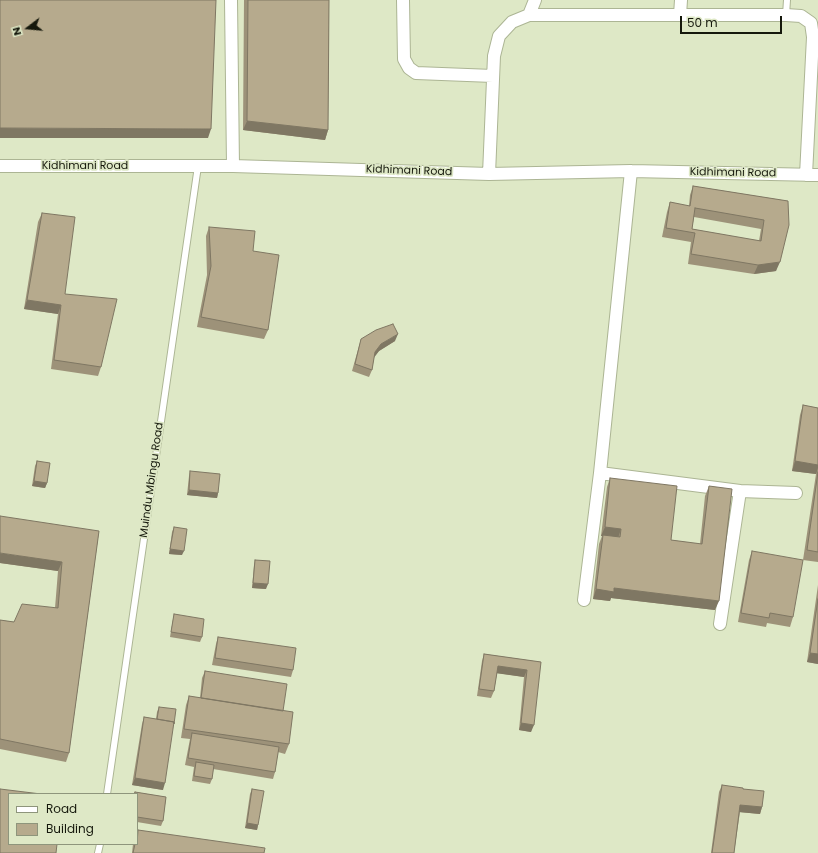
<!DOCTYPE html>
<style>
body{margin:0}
#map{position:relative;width:818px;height:853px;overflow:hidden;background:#dee8c6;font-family:Poppins,sans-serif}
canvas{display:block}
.legend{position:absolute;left:8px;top:793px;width:130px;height:52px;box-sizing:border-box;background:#dee8c6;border:1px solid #8e957c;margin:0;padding:5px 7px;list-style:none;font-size:12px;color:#15180c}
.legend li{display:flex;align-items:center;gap:8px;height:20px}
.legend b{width:20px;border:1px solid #8e957c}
.north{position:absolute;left:8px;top:8px;width:40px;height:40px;-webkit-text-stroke:3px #dee8c6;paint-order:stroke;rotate:254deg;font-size:11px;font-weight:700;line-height:16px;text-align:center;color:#15180c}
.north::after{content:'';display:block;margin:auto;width:14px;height:18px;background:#15180c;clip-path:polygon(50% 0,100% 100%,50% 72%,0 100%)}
.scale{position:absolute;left:680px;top:16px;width:102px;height:18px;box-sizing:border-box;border:2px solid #15180c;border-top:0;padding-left:5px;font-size:12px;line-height:14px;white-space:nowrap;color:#15180c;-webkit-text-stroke:3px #dee8c6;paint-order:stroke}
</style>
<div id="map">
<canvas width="818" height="853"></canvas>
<ul class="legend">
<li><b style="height:5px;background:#fff"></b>Road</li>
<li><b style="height:11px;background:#b6aa8d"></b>Building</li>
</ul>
<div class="north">N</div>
<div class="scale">50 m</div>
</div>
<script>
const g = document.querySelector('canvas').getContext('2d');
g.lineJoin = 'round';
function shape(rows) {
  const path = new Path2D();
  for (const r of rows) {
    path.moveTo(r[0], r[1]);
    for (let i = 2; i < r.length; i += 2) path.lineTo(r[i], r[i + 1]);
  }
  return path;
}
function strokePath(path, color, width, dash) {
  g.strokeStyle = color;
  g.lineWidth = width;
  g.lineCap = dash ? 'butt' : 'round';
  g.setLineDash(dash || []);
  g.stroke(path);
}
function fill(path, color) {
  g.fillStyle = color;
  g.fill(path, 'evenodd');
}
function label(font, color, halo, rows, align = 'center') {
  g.font = font + ' Poppins,sans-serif';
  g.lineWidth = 3.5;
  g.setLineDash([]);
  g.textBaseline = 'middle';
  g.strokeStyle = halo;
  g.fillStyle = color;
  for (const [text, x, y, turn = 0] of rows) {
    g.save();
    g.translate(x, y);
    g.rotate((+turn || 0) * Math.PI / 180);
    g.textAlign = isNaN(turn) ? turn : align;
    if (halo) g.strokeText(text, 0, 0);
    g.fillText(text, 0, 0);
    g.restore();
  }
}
const lane = shape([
 [786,15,787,0],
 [107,794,198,166],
 [98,853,100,844]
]);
const street = shape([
 [231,0,233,166],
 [403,0,404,59,409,68,416,73,493,76],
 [529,15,535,0],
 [680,15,681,0],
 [0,166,233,166,489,174,631,171,818,175],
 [489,174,494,56,499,36,512,22,529,15,786,15,801,16,811,23,813,37,806,175],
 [600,473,740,491,796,493],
 [584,600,600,473,631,171],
 [720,624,740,491]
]);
const wall = shape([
 [244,0,329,0,328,130,325,140,243,130],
 [693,186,788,201,776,271,754,274,688,264,691,242,662,237,667,212,670,202,689,206,690,195],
 [694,217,761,229,759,241,692,229],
 [42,213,65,294,101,367,98,376,51,369,58,314,24,309,38,222],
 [209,227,253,251,268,330,264,339,197,327,207,275,206,236],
 [361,339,395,341,379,351,374,357,372,370,369,377,352,371,359,346],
 [803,405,818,408,818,562,803,560,816,474,792,471,800,415],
 [37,461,47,483,45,488,32,486,35,466],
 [190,471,218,493,217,498,187,495,189,476],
 [610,478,671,540,700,544,705,496,709,486,715,610,611,598,610,601,593,599,599,544,602,536,601,536,607,487],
 [174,527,182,555,169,554,172,532],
 [99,531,69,753,66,762,0,749,0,620,14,622,55,608,58,571,0,563],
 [752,551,793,617,790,627,767,623,766,627,738,622,749,560],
 [255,560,266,589,252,588,254,565],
 [818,585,818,664,807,662],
 [174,614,202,637,200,642,170,637,173,619],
 [218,637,293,670,291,677,212,665,216,644],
 [484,654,541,662,531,732,519,730,524,677,497,673,494,691,491,698,477,696,482,661],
 [205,671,283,711,289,744,285,754,278,752,275,772,273,779,213,769,212,779,210,784,192,781,194,767,185,765,190,739,181,738,186,705,189,696,200,698,202,678],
 [159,707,163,790,132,785,142,724,144,717,156,719,157,712],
 [722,785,743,789,762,807,760,814,740,812,734,853,711,853,719,792],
 [252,789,258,825,257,830,245,828,250,794],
 [135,792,166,797,163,821,161,826,137,822,137,794,134,794],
 [138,830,264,853,132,853,133,844,137,844,137,832]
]);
const shadedWall = shape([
 [247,121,328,130,325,140,243,130],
 [0,128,211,129,208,138,0,138],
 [780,262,776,271,754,274,758,265],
 [27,300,61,305,58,314,24,309],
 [398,334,395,341,379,351,373,359,375,352,381,344],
 [795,461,818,465,818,468,816,474,792,471],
 [34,481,47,483,45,488,32,486],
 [189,490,218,493,217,498,187,495],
 [605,527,621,529,618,538,601,536],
 [170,549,184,551,182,555,169,554],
 [0,553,62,562,58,571,0,563],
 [253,583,268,584,266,589,252,588],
 [614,588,719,601,715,610,611,598,610,601,593,599,596,589],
 [810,653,818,654,818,664,807,662],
 [498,666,527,670,524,677,495,673],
 [521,723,534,725,531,732,519,730],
 [135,778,165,783,163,790,132,785],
 [740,805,762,807,760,814,738,812],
 [247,823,258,825,257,830,245,828]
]);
const building = shape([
 [0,0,216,0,211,129,0,128,0,0],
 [248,0,329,0,328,130,247,121,248,0],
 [693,186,788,201,789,225,780,262,758,265,691,254,695,233,666,228,670,202,690,206,693,186],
 [695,208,764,220,761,241,692,229,695,208],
 [42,213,75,217,65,294,117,299,101,367,54,360,61,305,27,300,42,213],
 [209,227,255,231,253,251,279,255,268,330,201,317,211,266,209,227],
 [393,324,398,334,381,344,375,352,372,370,355,364,361,339,376,330,393,324],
 [803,405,818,408,818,465,795,461,803,405],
 [37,461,50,463,47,483,34,481,37,461],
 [190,471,220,474,218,493,189,490,190,471],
 [818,472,818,552,807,550,818,472],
 [610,478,677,486,671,540,702,544,709,486,732,489,719,601,614,588,614,592,596,589,603,535,620,537,621,529,605,527,610,478],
 [0,516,99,531,69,753,0,739,0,620,14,622,22,604,58,608,62,562,0,553,0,516],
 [174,527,187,529,184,551,170,549,174,527],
 [752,551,803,560,793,617,770,613,769,618,741,613,752,551],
 [255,560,270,561,268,584,253,583,255,560],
 [818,599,818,654,810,653,818,599],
 [174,614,204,619,202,637,171,632,174,614],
 [218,637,296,648,293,670,215,658,218,637],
 [484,654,541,662,534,725,521,723,527,670,498,666,494,691,479,689,484,654],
 [205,671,287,684,283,711,201,698,205,671],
 [189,696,293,712,289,744,184,729,189,696],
 [159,707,176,709,174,724,174,722,157,719,159,707],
 [144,717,174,722,165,783,135,778,144,717],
 [192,733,279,747,275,772,188,758,192,733],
 [196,762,214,765,212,779,194,776,196,762],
 [722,785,743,788,743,789,764,791,762,807,740,805,734,853,712,853,722,785],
 [0,789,41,794,9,794,9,844,57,844,56,853,0,853,0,789],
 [252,789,264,791,258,825,247,823,252,789],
 [135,792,166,797,163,821,137,817,137,794,134,794,135,792],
 [138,830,265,848,264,853,133,853,135,844,137,844,138,830]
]);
const streetNames = [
 ["Kidhimani Road",85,166],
 ["Kidhimani Road",409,171,2],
 ["Kidhimani Road",733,173,1],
 ["Muindu Mbingu Road",152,480,-82]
];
strokePath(lane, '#acb594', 8);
strokePath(street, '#acb594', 14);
strokePath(lane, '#fff', 6);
strokePath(street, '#fff', 12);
fill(wall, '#9d9279');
fill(shadedWall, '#7f7763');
fill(building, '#b6aa8d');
strokePath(building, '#7f7763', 1);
label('11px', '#15180c', '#dee8c6', streetNames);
</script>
